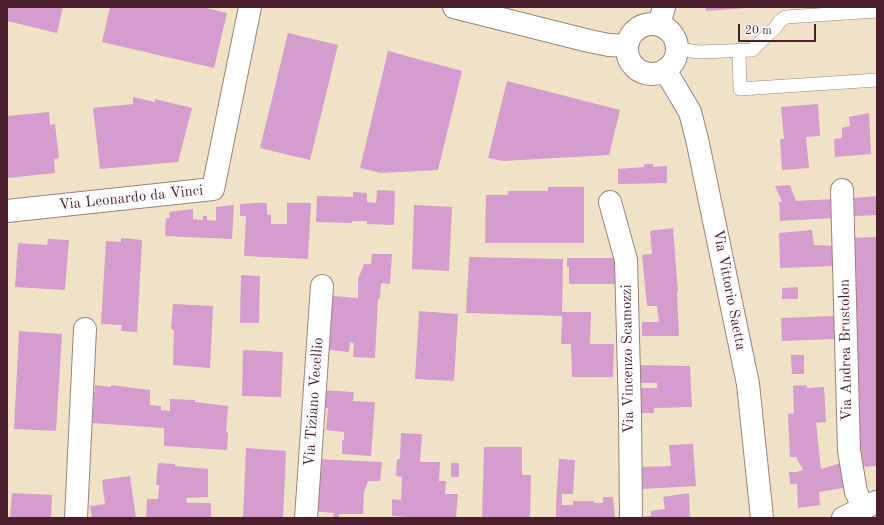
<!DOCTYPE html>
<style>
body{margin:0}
#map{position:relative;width:884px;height:525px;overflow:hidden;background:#f0e2c6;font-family:"Old Standard TT",serif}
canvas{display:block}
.frame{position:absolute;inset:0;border:8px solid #4a1f2b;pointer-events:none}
.scale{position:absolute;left:738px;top:24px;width:78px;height:18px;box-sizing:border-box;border:2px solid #4a1f2b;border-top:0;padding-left:5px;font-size:12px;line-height:14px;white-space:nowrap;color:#4a1f2b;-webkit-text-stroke:3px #fff;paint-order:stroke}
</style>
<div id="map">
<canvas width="884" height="525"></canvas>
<div class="frame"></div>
<div class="scale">20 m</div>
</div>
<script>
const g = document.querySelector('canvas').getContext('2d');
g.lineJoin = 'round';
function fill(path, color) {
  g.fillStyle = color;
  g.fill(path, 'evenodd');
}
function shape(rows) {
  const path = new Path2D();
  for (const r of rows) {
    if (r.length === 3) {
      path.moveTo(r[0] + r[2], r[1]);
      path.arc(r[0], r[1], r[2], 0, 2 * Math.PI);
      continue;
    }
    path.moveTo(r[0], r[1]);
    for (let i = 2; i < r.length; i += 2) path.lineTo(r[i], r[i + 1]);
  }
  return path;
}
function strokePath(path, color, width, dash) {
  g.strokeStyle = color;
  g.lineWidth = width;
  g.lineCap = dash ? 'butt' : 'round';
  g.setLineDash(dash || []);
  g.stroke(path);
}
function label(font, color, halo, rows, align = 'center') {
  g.font = font + ' "Old Standard TT",serif';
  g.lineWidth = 3;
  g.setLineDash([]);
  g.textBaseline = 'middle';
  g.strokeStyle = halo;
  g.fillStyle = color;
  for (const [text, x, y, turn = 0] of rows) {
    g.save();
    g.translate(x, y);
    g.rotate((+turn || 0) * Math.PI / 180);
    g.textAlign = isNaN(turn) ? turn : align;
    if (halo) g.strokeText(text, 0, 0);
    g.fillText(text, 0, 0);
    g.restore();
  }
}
const building = shape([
 [7,7,63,7,57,33,7,21],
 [110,7,202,7,227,13,214,68,102,42],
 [706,7,746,7,747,8,706,11],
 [288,33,338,45,310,160,260,148],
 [388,51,462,71,438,170,381,173,360,168],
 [507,81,620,110,609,155,503,161,488,158],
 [133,97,155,102,155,99,192,108,178,162,100,169,93,108,133,104],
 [818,104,820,136,806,137,809,168,782,170,780,139,784,139,781,107],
 [49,112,50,125,55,124,59,158,54,159,55,173,7,178,7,116],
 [869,113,871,154,835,157,834,139,842,138,842,128,850,126,849,117],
 [644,164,653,164,653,167,667,166,667,183,618,184,618,169,644,167],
 [790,185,796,201,833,199,834,218,780,221,779,202,782,202,775,186],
 [548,187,584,187,584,243,485,243,486,195,508,195,508,191,548,191],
 [377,190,395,191,394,225,367,224,367,221,352,221,352,223,316,222,317,196,353,197,353,192,367,193,367,202,376,203],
 [877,196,877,215,854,216,854,198],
 [256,203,267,203,267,214,271,215,271,224,287,224,287,203,311,203,308,259,244,256,246,216,240,216,240,204],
 [234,205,232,239,165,236,166,218,170,218,169,212,193,209,193,219,203,220,203,216,207,216,207,220,216,221,216,207],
 [414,205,452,207,449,271,412,269],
 [673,228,678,292,677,293,679,336,642,336,642,322,659,322,657,306,647,306,642,255,652,254,650,231],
 [812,230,814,245,833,246,833,266,780,268,779,233],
 [877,237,877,466,858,467,850,238],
 [121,238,142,240,137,332,121,331,122,325,101,324,106,241,121,242],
 [48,239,69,240,65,290,15,287,18,243,47,245],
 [372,254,392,254,390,284,381,283,380,299,378,298,375,358,353,357,354,343,350,342,349,352,329,350,332,296,358,298,358,279,364,264,371,264],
 [469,257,563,259,562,312,591,312,590,344,614,344,613,377,572,377,571,344,561,344,562,316,466,313],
 [567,258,615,258,615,284,569,284,569,267,567,267],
 [241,275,260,276,259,323,240,323],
 [798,287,798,299,782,299,782,288],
 [173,304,213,306,210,368,173,365,174,330,171,329],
 [419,311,458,314,454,381,415,379],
 [834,316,835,339,782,341,781,318],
 [19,331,62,334,56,431,14,429],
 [243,350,283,352,281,397,242,396],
 [791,355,804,355,804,374,792,374],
 [636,365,690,366,692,407,654,408,654,413,638,413,636,388,657,388,657,383,636,383],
 [95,385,111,387,111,385,150,390,150,405,161,406,161,410,170,411,170,399,192,400,195,400,195,402,228,406,226,432,228,433,227,450,164,446,164,428,92,423],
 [806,385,807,388,824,387,826,422,816,423,821,469,848,461,849,487,819,492,820,505,798,508,797,484,790,484,789,472,796,472,803,470,796,457,790,457,788,414,794,413,793,386],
 [321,390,354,392,353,401,375,402,371,456,342,454,342,440,344,440,344,432,326,430,328,408,320,408],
 [401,433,422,434,420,462,440,462,439,481,446,481,445,494,458,494,456,518,426,518,392,516,392,499,401,500,402,477,396,476,397,459,400,459],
 [693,444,696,486,642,489,642,467,671,466,669,445],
 [484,447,522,447,522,475,531,475,530,518,482,518],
 [246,448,286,451,283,518,243,518],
 [315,459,382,462,380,481,368,481,364,492,363,514,339,514,339,518,333,518,334,513,313,511],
 [559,459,575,460,573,494,562,494,562,505,573,505,573,501,594,501,594,503,603,503,603,497,613,497,615,518,556,518,556,505],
 [158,463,175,464,175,466,208,469,208,497,186,498,187,503,211,503,211,518,146,518,147,499,158,499,159,485,156,485],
 [451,463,459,463,459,477,451,477],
 [130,476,136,518,92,518,90,506,105,504,102,480],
 [12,493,52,495,51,518,10,518],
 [689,493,690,518,637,518,637,517,651,516,651,511,665,509,663,497]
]);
const lane = shape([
 [677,49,699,52,752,50,775,28,780,21,786,17,877,11],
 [739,50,740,89,877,80]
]);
const street = shape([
 [454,7,589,41,609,45,627,46],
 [652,49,25],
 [659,25,664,7],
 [665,70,690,112,697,139,748,384,762,518],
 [842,190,849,451,856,492,864,509],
 [610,202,626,260,630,414,631,518],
 [7,211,213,189,250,7],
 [76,518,85,329],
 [306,518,322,286],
 [843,518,876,502]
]);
const streetNames = [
 ["Via Leonardo da Vinci",131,198,-6],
 ["Via Vittorio Saetta",729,290,79],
 ["Via Andrea Brustolon",846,350,-91],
 ["Via Vincenzo Scamozzi",628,359,-91],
 ["Via Tiziano Vecellio",314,402,-86]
];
fill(building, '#d59cce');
strokePath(lane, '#9d8078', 14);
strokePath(street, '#9d8078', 24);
strokePath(lane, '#fff', 13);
strokePath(street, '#fff', 22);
label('15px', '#4a1f2b', '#fff', streetNames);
</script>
